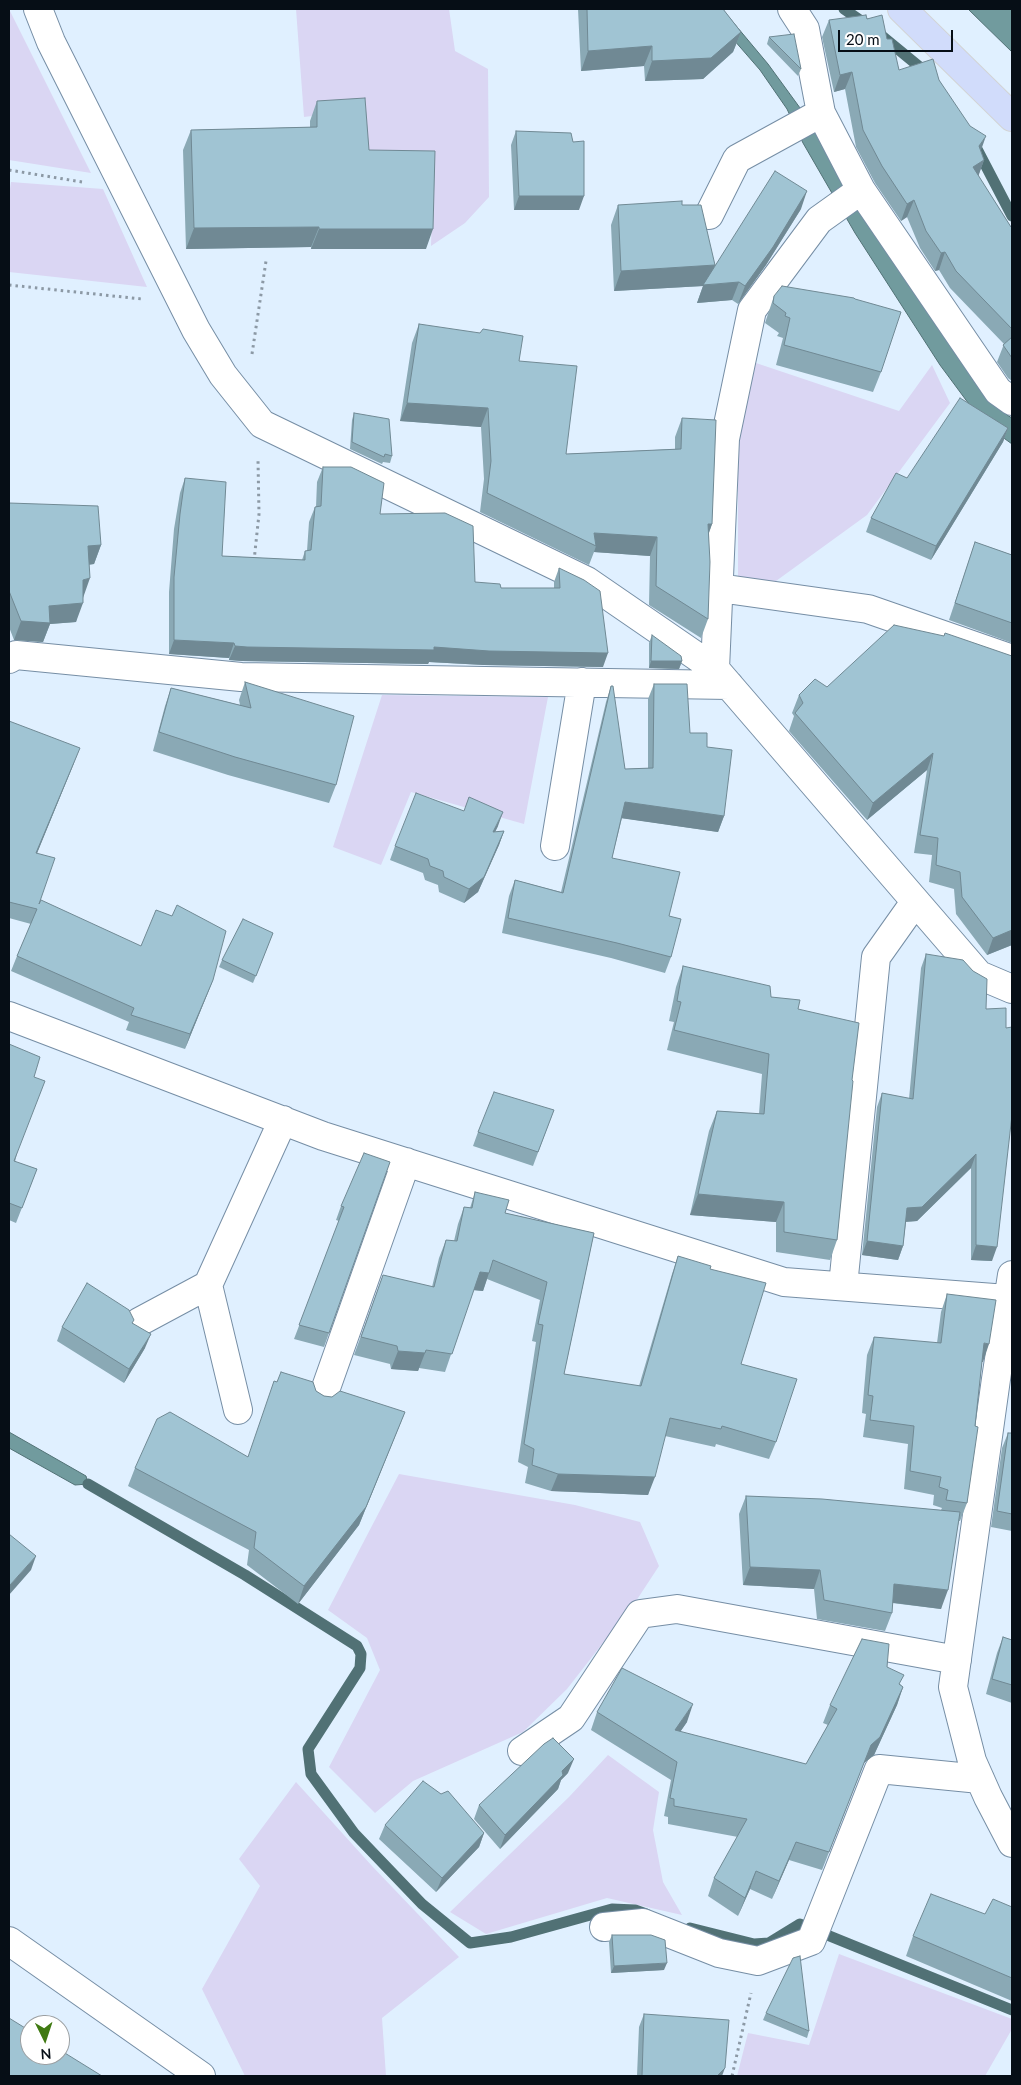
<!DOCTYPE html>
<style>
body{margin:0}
#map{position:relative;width:1021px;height:2085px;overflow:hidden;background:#e0f0ff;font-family:Lato,sans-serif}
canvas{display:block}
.frame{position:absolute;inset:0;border:10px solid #060e16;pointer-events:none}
.north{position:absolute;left:20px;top:2015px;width:50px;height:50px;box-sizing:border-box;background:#fff;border:1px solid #9b9fa2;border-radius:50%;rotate:176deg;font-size:14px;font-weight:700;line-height:20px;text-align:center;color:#060e16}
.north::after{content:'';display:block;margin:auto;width:18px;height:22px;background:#407a12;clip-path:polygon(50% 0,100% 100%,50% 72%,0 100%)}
.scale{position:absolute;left:838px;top:30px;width:115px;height:22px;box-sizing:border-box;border:2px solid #060e16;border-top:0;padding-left:6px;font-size:15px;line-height:18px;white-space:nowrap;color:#060e16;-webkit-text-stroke:4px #fff;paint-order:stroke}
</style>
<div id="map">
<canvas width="1021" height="2085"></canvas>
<div class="frame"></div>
<div class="north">N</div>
<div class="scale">20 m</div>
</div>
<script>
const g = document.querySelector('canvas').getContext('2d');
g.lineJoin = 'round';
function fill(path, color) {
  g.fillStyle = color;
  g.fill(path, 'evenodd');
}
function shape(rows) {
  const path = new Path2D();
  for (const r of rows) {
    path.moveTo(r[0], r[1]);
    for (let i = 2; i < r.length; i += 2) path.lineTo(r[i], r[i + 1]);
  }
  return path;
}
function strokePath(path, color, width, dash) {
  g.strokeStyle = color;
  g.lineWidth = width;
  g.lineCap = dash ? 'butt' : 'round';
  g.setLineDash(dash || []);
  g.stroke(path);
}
const green = shape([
 [9,9,91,173,9,160],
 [296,9,449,9,455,51,488,69,489,197,465,223,431,246,433,167,367,166,360,110,304,117],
 [11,182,103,189,147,287,9,272,9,196],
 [756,363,899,411,932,365,950,403,867,515,776,581,738,581,738,436],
 [382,695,548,697,524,824,411,792,381,865,333,847],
 [399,1474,575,1505,640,1522,659,1566,638,1598,567,1689,523,1732,413,1781,375,1813,329,1767,380,1670,367,1638,328,1610],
 [608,1755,659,1792,653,1830,663,1882,682,1915,607,1898,486,1934,450,1912,569,1797],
 [296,1782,372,1866,459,1957,382,2018,386,2076,245,2076,202,1989,260,1886,239,1859],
 [839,1954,1012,2019,1012,2029,985,2076,737,2076,748,2033,809,2045]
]);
const water = shape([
 [707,9,722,9,768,64,819,134,965,364,1007,415,1012,418,1012,444,983,423,940,365,855,233,803,143,787,109,760,70,707,9],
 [968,9,1012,9,1012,52,968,9],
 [9,1432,86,1476,88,1484,75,1485,9,1448,9,1432]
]);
const stream = shape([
 [844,9,867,25],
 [882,36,927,73],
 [977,149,1012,216],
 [88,1484,245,1575,357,1646,361,1654,360,1668,308,1749,311,1774,354,1833,422,1904,470,1943,511,1937,612,1909,635,1910,646,1914],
 [690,1928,754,1944,769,1943,800,1924,1012,2010]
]);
const path = shape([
 [9,170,82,182],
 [9,285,142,299],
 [252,354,266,261],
 [254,561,259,514,258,460],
 [732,2076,751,1993]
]);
const minor = shape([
 [38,9,51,42,196,330,223,375,262,424,587,581,715,669,979,975,1012,989],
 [792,9,805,29,821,113,861,190,998,391,1012,401],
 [709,215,737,159,821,113],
 [719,588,868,609,1012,659],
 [9,659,16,655,241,677,729,685],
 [715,669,725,439,752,310,819,220,861,190],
 [555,846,582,682],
 [9,1016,323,1136,784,1282,1007,1299],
 [1012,1275,996,1379,953,1687,972,1761,988,1797,1012,1843],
 [843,1286,876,957,915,902],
 [139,1322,208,1285],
 [322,1399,406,1162],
 [238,1410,208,1285,283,1120],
 [522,1751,571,1718,640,1614,677,1609,957,1660],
 [604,1927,643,1923,719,1953,758,1961,811,1941,879,1769,980,1779],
 [9,1941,201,2076]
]);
const major = shape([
 [902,9,1012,117]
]);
const wall = shape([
 [578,9,723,9,741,32,733,52,703,79,645,81,644,66,581,71],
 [867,19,887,39,899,70,939,80,981,151,984,160,978,176,1011,227,1012,226,1012,381,1008,378,997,362,1004,344,950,288,939,270,935,271,920,248,907,217,901,221,875,183,856,147,845,89,834,92,822,37,829,20],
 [769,37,801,69,798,76,767,44],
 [317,101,369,150,426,249,311,249,311,247,186,249,183,150,191,130,310,127,310,121],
 [516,131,579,210,514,210,511,145],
 [618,205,682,205,715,265,714,268,801,209,766,265,738,304,732,300,697,303,703,286,614,291,611,225],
 [774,296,881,372,873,392,776,365,783,338,777,336,779,333,765,323],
 [419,324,519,361,566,454,675,449,675,437,682,418,712,524,709,533,708,619,701,638,649,605,650,556,594,552,589,565,480,512,484,479,481,427,400,421,412,343],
 [354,413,392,456,390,463,383,462,382,464,350,449,352,420],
 [1008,428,1003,442,931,560,866,532,871,518,907,478],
 [323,467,380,514,475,582,501,588,554,588,554,582,559,568,603,667,484,665,429,662,428,664,242,661,229,660,229,658,169,654,169,592,174,529,180,493,185,478,222,556,302,560,305,551,307,551,309,522,315,507,316,507,317,482],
 [9,503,101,545,94,564,89,565,76,622,50,624,43,642,14,640,9,627],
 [975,542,1012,555,1012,643,949,620],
 [652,635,682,661,679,669,649,668,649,643],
 [1012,656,1012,945,987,955,956,914,954,889,929,882,932,855,914,853,927,770,867,820,789,731,794,716,792,713,799,695,827,687],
 [245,682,336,785,329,803,228,775,153,751,165,706,171,688,240,705,239,700],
 [654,684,690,733,707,747,724,816,718,832,622,818,612,858,669,916,671,957,665,973,611,958,502,933,509,896,515,880,561,892,606,702,611,686,625,769,648,768,648,699],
 [9,721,74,763,37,853,39,904,213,980,185,1049,126,1030,129,1022,11,971,17,956,31,924,9,918],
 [498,826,495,832,504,831,499,845,478,892,464,903,439,892,438,885,425,880,423,873,390,860,395,846],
 [273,933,253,983,219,967,222,960],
 [926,954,986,1009,992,1261,971,1260,971,1168,917,1221,906,1222,903,1246,898,1260,862,1255,877,1107,882,1093,909,1099,921,968],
 [683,966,771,997,798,1009,852,1080,837,1240,830,1260,776,1252,776,1222,690,1215,709,1131,717,1111,759,1114,762,1074,667,1050,674,1022,669,1021,676,987],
 [9,1044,34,1077,15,1162,37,1169,16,1223,9,1220],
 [554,1110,533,1166,473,1146,478,1132],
 [390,1162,324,1347,294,1339,339,1221,336,1220,341,1206],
 [475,1192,505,1213,594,1233,564,1374,639,1386,672,1274,678,1256,710,1269,741,1364,776,1442,769,1459,716,1444,715,1447,665,1436,648,1495,551,1491,525,1483,528,1467,518,1462,536,1342,532,1341,540,1300,487,1279,483,1291,473,1290,445,1372,419,1368,418,1371,391,1369,390,1364,354,1355,383,1275,432,1287,439,1258,446,1240,454,1241,458,1224,464,1207,470,1208],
 [947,1294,983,1362,982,1362,967,1503,960,1521,959,1521,941,1609,892,1603,892,1613,885,1631,817,1619,814,1589,743,1585,739,1514,746,1496,941,1510,942,1508,933,1505,934,1495,904,1489,908,1444,863,1437,866,1414,862,1413,867,1355,874,1337,937,1343,941,1312],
 [133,1323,145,1348,124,1383,57,1341,62,1327],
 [316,1391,324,1396,405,1412,359,1525,298,1604,247,1565,249,1550,128,1486,135,1468,248,1457],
 [1008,1433,1012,1433,1012,1531,991,1527,1002,1448],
 [1003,1637,1012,1640,1012,1703,986,1694,997,1653],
 [887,1667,900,1684,903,1687,897,1705,874,1755,864,1763,822,1870,789,1860,772,1899,750,1889,738,1916,708,1896,714,1878,738,1837,668,1824,668,1817,664,1816,671,1780,591,1730,597,1712,687,1722,680,1732,806,1764,828,1725,823,1723,830,1705],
 [568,1773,561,1780,558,1789,500,1849,474,1819,479,1805],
 [385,1825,484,1833,479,1847,436,1892,379,1839],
 [1012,1907,1012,2001,906,1956,913,1936,985,1914],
 [612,1935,664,1970,611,1973,609,1942],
 [766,2013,809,2031,807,2038,763,2020],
 [644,2014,722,2076,637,2076,639,2027]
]);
const shadedWall = shape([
 [741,32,733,52,703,79,645,81,652,61],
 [652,46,644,66,581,71,588,51],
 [852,72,845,89,834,92,840,75],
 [986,136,980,153,979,146],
 [984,160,978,177,973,167],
 [807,191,801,209,766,265,738,304,745,286],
 [519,196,584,196,579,210,514,210],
 [914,200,907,217,901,221,907,204],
 [319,227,311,247,186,249,194,228],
 [319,229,433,229,426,249,311,249],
 [945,252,939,270,935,271,941,253],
 [715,265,708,285,739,282,732,300,697,303,703,286,614,291,621,271],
 [407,403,488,408,481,427,400,421],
 [1008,428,1003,442,931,560,936,546],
 [708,524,712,524,705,543],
 [594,533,657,537,650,556,594,552,596,546],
 [101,545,94,564,81,565,88,546],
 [90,578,83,598,83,580],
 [83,603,76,622,50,624,43,642,14,640,21,621,49,606],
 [174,640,234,643,229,658,169,654],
 [235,646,434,647,608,653,603,667,484,665,429,662,428,664,242,661,229,660],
 [651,661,682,661,679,669,649,668],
 [80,748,74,763,31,868,36,853],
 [933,753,927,770,867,820,873,803],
 [625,802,724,816,718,832,620,818],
 [503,812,498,826,488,846,493,832],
 [504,831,499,845,478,892,464,903,469,889],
 [1012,930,1012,945,987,955,993,938],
 [213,980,207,995,185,1049,190,1034],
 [976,1154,971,1168,917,1221,902,1222,907,1208],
 [698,1194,784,1202,776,1222,690,1215],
 [867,1241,903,1246,898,1260,862,1255],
 [976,1245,997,1247,992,1261,971,1260],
 [480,1272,489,1273,483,1291,473,1290],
 [151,1334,145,1348,124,1383,129,1369],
 [984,1343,989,1344,983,1362,977,1361],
 [398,1351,425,1353,418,1371,391,1369],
 [405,1412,359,1525,298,1604,304,1586],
 [558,1474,655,1477,648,1495,551,1491],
 [36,1556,31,1570,9,1595,9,1590,10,1585],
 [750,1567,820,1570,814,1589,743,1585],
 [894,1584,948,1590,941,1609,887,1602],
 [903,1687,897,1705,874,1755,864,1763,822,1870,871,1745],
 [693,1704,687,1722,669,1748,675,1730],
 [574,1759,568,1773,561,1780,558,1789,500,1849,505,1835,562,1771],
 [484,1833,479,1847,436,1892,442,1878],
 [796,1842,789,1860,772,1899,779,1881],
 [756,1871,750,1889,738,1916,745,1898],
 [667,1963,664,1970,611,1973,614,1966],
 [725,2068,722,2076,717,2076]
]);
const building = shape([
 [587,9,723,9,741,32,711,58,652,61,652,46,588,51,587,9],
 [866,15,867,19,882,15,887,39,892,39,899,70,933,59,939,80,970,126,986,136,979,146,984,160,973,167,1011,227,1012,226,1012,329,956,271,945,252,941,253,926,231,914,200,907,204,882,166,863,130,852,72,840,75,829,20,866,15],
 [794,34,801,69,769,37,794,34],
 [365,98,369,150,435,151,433,229,319,229,319,227,194,228,191,130,317,127,317,101,365,98],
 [516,131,571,133,573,142,584,141,584,196,519,196,516,131],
 [775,171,807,191,773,247,745,286,739,282,703,285,775,171],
 [682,201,682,205,701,205,715,265,621,271,618,205,682,201],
 [782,286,854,298,855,299,901,312,881,372,784,345,790,318,785,316,786,313,773,303,774,296,782,286],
 [419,324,480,333,483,329,523,336,519,361,577,366,566,454,681,449,682,418,716,420,712,524,708,524,710,562,708,619,656,586,657,537,594,533,596,546,487,493,491,461,488,408,407,403,419,324],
 [1012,337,1012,358,1003,345,1012,337],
 [960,398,1008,428,936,546,871,518,896,473,907,478,960,398],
 [354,413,389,419,392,456,385,454,384,457,352,442,354,413],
 [323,467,351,467,384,483,380,514,445,513,473,526,475,582,500,584,501,588,560,588,559,568,584,580,600,591,608,653,489,651,434,647,434,650,247,647,235,646,234,643,174,640,174,577,180,514,185,478,226,482,222,556,305,560,305,551,311,550,315,507,321,506,323,467],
 [9,503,98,506,101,545,88,546,90,578,83,580,83,603,49,606,50,623,21,621,9,591,9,503],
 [975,542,1012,555,1012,623,955,603,975,542],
 [894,625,944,636,945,633,1012,656,1012,930,993,938,962,897,960,872,936,865,938,838,920,835,933,753,873,803,795,713,803,703,799,695,815,679,827,687,894,625],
 [652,635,681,656,682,661,651,661,652,635],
 [245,682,354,716,336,785,235,757,159,732,171,688,251,708,245,682],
 [654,684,687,684,690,733,707,733,707,747,732,750,724,816,625,802,612,858,680,872,669,916,681,919,671,957,617,943,508,918,515,880,563,893,611,686,613,686,625,769,653,768,654,684],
 [9,721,80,748,36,853,55,858,39,904,41,900,141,946,156,910,172,916,177,905,226,931,213,980,190,1034,131,1015,134,1008,17,956,37,909,9,902,9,721],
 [416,793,464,811,469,797,503,812,493,832,504,831,484,877,469,889,444,877,443,871,430,866,428,859,395,846,416,793],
 [243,919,273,933,256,976,222,960,243,919],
 [926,954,963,960,973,971,987,979,986,1009,1006,1008,1006,1028,1012,1027,1012,1115,997,1247,976,1245,976,1154,922,1207,907,1208,903,1246,867,1241,882,1093,913,1099,926,954],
 [683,966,770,986,771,997,800,1000,798,1009,859,1023,852,1080,853,1081,837,1240,784,1232,784,1202,698,1194,717,1111,764,1114,769,1054,674,1030,681,1002,677,1001,683,966],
 [9,1044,40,1057,34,1077,45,1081,14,1161,37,1169,22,1208,9,1203,9,1044],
 [494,1092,554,1110,538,1152,478,1132,494,1092],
 [364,1153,390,1162,329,1333,299,1325,344,1207,341,1206,364,1153],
 [475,1192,509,1200,505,1213,594,1233,564,1374,641,1386,678,1256,711,1266,710,1269,766,1283,741,1364,797,1379,776,1442,722,1426,721,1429,670,1418,655,1477,558,1474,532,1465,534,1449,524,1444,543,1325,538,1324,547,1282,493,1260,489,1273,480,1272,452,1354,426,1350,425,1353,398,1351,397,1346,361,1337,383,1275,434,1287,446,1240,457,1241,464,1207,472,1208,475,1192],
 [87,1283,129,1310,134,1320,132,1323,151,1334,129,1369,62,1327,87,1283],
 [947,1294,996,1300,989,1344,984,1343,975,1426,978,1427,967,1503,946,1500,948,1490,939,1487,941,1477,910,1471,914,1426,870,1420,873,1396,868,1395,874,1337,941,1343,947,1294],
 [281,1372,313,1382,316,1391,324,1396,332,1397,340,1391,405,1412,366,1507,304,1586,254,1548,256,1532,135,1468,157,1419,170,1412,248,1457,274,1381,277,1382,281,1372],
 [1008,1433,1012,1433,1012,1514,997,1511,1008,1433],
 [746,1496,822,1499,960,1512,948,1590,894,1584,892,1613,824,1600,820,1570,750,1567,746,1496],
 [9,1534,36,1556,10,1585,9,1584,9,1534],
 [1003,1637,1012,1640,1012,1685,992,1679,1003,1637],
 [862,1639,889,1644,887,1667,904,1675,899,1684,903,1687,880,1737,871,1745,829,1852,796,1842,779,1881,756,1871,745,1898,714,1878,747,1819,674,1806,674,1799,670,1798,677,1762,597,1712,622,1668,693,1704,675,1730,806,1764,837,1709,830,1705,862,1639],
 [553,1738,574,1759,562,1771,563,1775,505,1835,479,1805,544,1744,553,1738],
 [423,1781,441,1794,448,1791,484,1833,442,1878,385,1825,423,1781],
 [931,1894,985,1914,993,1899,1012,1907,1012,1978,913,1936,931,1894],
 [612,1935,651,1935,665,1940,667,1963,614,1966,612,1935],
 [800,1956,809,2031,766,2013,793,1958,800,1956],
 [644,2014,729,2020,725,2068,718,2075,718,2076,642,2076,644,2014],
 [9,2018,30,2031,30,2055,60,2055,60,2050,102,2076,9,2076,9,2018]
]);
fill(green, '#dad6f3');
fill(water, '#719b9e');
strokePath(water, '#517175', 1);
strokePath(stream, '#517175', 11);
strokePath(minor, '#768ea5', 30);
strokePath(major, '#d2d4d5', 30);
strokePath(path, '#8c99a5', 3, [2.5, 4]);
strokePath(minor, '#fff', 28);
strokePath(major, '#d1dcfb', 28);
fill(wall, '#8aa9b5');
fill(shadedWall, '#708994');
fill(building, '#a0c4d3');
strokePath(building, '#708994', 1);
</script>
